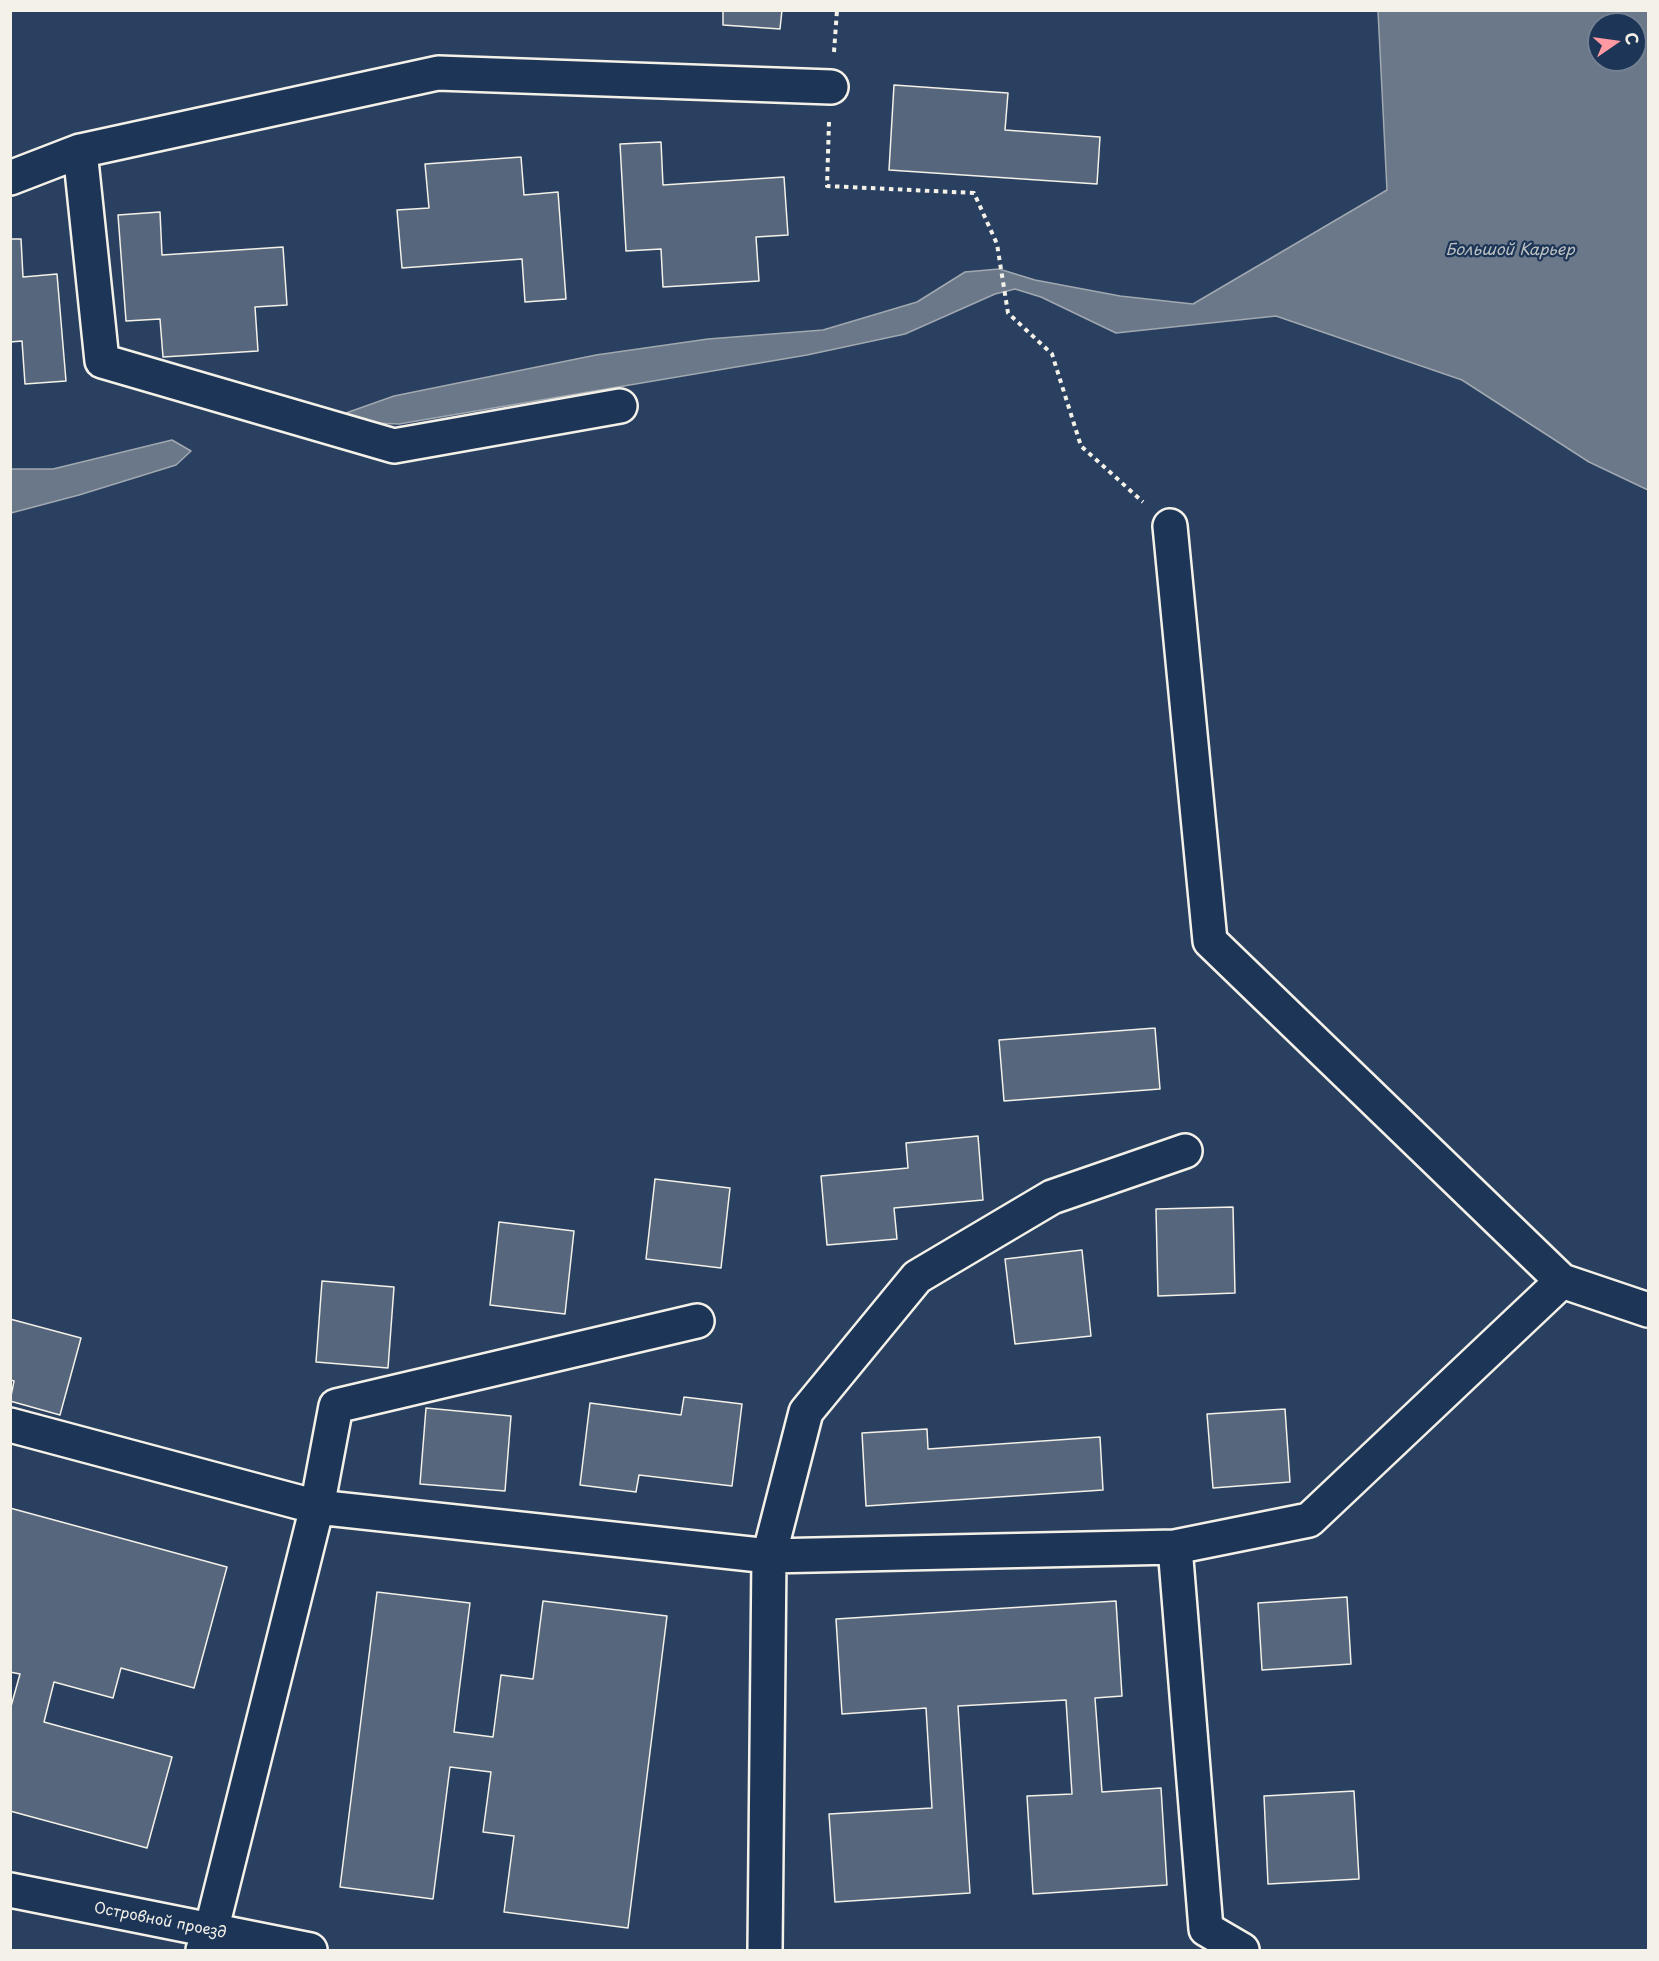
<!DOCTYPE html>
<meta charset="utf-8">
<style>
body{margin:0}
#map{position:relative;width:1659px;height:1961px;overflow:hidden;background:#2a4060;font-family:"Playpen Sans",sans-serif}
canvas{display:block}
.frame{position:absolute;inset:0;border:12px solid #f4f1e8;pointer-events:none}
.north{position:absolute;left:1587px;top:12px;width:60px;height:60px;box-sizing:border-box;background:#1d3557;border:2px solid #738091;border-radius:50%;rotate:77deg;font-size:16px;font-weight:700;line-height:24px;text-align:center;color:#f4f1e8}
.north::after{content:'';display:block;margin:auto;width:21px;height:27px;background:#ff9aa2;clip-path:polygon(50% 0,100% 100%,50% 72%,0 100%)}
</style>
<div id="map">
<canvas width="1659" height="1961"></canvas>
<div class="frame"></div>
<div class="north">С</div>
</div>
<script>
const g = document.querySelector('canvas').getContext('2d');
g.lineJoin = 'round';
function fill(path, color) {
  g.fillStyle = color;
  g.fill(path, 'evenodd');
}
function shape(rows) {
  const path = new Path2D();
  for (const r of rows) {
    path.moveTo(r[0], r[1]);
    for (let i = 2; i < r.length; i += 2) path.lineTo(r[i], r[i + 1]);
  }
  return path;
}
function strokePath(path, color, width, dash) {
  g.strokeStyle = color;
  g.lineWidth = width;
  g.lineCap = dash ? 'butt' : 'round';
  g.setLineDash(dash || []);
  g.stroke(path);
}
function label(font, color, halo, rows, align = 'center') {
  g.font = font + ' "Playpen Sans",sans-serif';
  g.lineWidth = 4.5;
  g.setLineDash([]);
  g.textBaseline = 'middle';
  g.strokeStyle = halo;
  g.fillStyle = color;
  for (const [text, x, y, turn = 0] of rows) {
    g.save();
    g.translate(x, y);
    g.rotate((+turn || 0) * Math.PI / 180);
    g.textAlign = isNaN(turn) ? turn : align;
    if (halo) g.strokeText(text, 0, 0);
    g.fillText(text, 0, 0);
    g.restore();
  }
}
const water = shape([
 [1378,11,1648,11,1648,490,1589,462,1462,380,1276,316,1116,333,1041,297,1015,289,995,294,905,334,807,355,399,424,349,422,346,413,394,396,596,355,708,339,823,330,917,302,965,272,999,269,1035,280,1120,296,1193,304,1387,190,1378,11],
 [1599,24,1635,24,1635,60,1599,60,1599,24],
 [172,440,191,451,176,465,79,495,11,513,11,469,53,469,172,440]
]);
const building = shape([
 [723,10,782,10,780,29,723,25,723,10],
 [894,85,1008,93,1005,130,1100,137,1097,184,889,170,894,85],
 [661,142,663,185,784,177,788,235,756,237,759,281,663,287,661,249,626,251,620,144,661,142],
 [521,157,524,195,558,192,566,299,525,302,522,259,402,268,397,210,429,208,425,164,521,157],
 [160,212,162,255,283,247,287,305,255,307,258,351,163,357,160,319,126,321,118,215,160,212],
 [10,239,21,239,23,277,57,274,66,381,25,384,22,341,10,342,10,239],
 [1155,1028,1160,1089,1004,1101,999,1040,1155,1028],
 [978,1136,983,1200,894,1208,897,1239,827,1245,821,1176,908,1168,906,1143,978,1136],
 [655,1179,730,1188,721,1268,646,1259,655,1179],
 [1233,1207,1235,1293,1158,1296,1156,1209,1233,1207],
 [499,1222,574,1231,565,1314,490,1305,499,1222],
 [1082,1250,1091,1336,1015,1344,1005,1259,1082,1250],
 [322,1281,394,1287,388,1368,316,1362,322,1281],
 [10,1319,81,1338,60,1415,10,1401,14,1381,10,1380,10,1319],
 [684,1397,742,1404,732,1486,639,1475,636,1492,580,1485,590,1403,681,1415,684,1397],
 [426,1408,511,1416,505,1491,420,1484,426,1408],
 [1285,1409,1290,1482,1213,1488,1207,1414,1285,1409],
 [927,1429,928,1449,1100,1437,1103,1490,866,1506,862,1433,927,1429],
 [10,1508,227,1567,194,1688,121,1668,113,1698,54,1682,44,1722,172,1757,147,1848,10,1811,10,1710,20,1674,10,1672,10,1508],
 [377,1592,470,1603,454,1732,493,1737,501,1675,533,1679,543,1601,667,1616,628,1928,504,1912,514,1836,483,1832,491,1772,450,1767,433,1899,340,1887,377,1592],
 [1347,1597,1351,1664,1262,1670,1258,1603,1347,1597],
 [1116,1601,1122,1696,1095,1698,1102,1792,1161,1788,1167,1885,1033,1894,1027,1796,1072,1794,1066,1700,958,1706,970,1893,835,1902,829,1814,932,1808,926,1708,842,1714,836,1619,1116,1601],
 [1354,1791,1359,1879,1268,1884,1264,1796,1354,1791]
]);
const path = shape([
 [834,52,837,10],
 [829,122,827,186,974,193,997,244,1008,313,1052,354,1081,446,1143,502]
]);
const minor = shape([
 [80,151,102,361,394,446,620,406],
 [10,178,80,151,438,73,831,87],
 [1170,526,1210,941,1562,1281,1648,1310],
 [10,1425,317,1507,769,1556,1175,1547,1206,1929,1242,1950],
 [1175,1547,1309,1520,1562,1281],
 [10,1890,310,1950],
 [203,1950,211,1931,317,1507,336,1406,697,1321],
 [765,1950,769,1556,806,1412,917,1277,1052,1197,1185,1151]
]);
const streetNames = [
 ["Островной проезд",160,1921,11]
];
const waterNames = [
 ["Большой Карьер",1510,251]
];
fill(water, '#6a788a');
strokePath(water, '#a1a8b0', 1.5);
fill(building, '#56677d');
strokePath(building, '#f4f1e8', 1.5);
strokePath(minor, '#f4f1e8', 38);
strokePath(path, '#f4f1e8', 4, [4.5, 4.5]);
strokePath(minor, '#1d3557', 33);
label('15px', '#f4f1e8', '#1d3557', streetNames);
label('italic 16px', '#bdc1c2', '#1d3557', waterNames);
</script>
